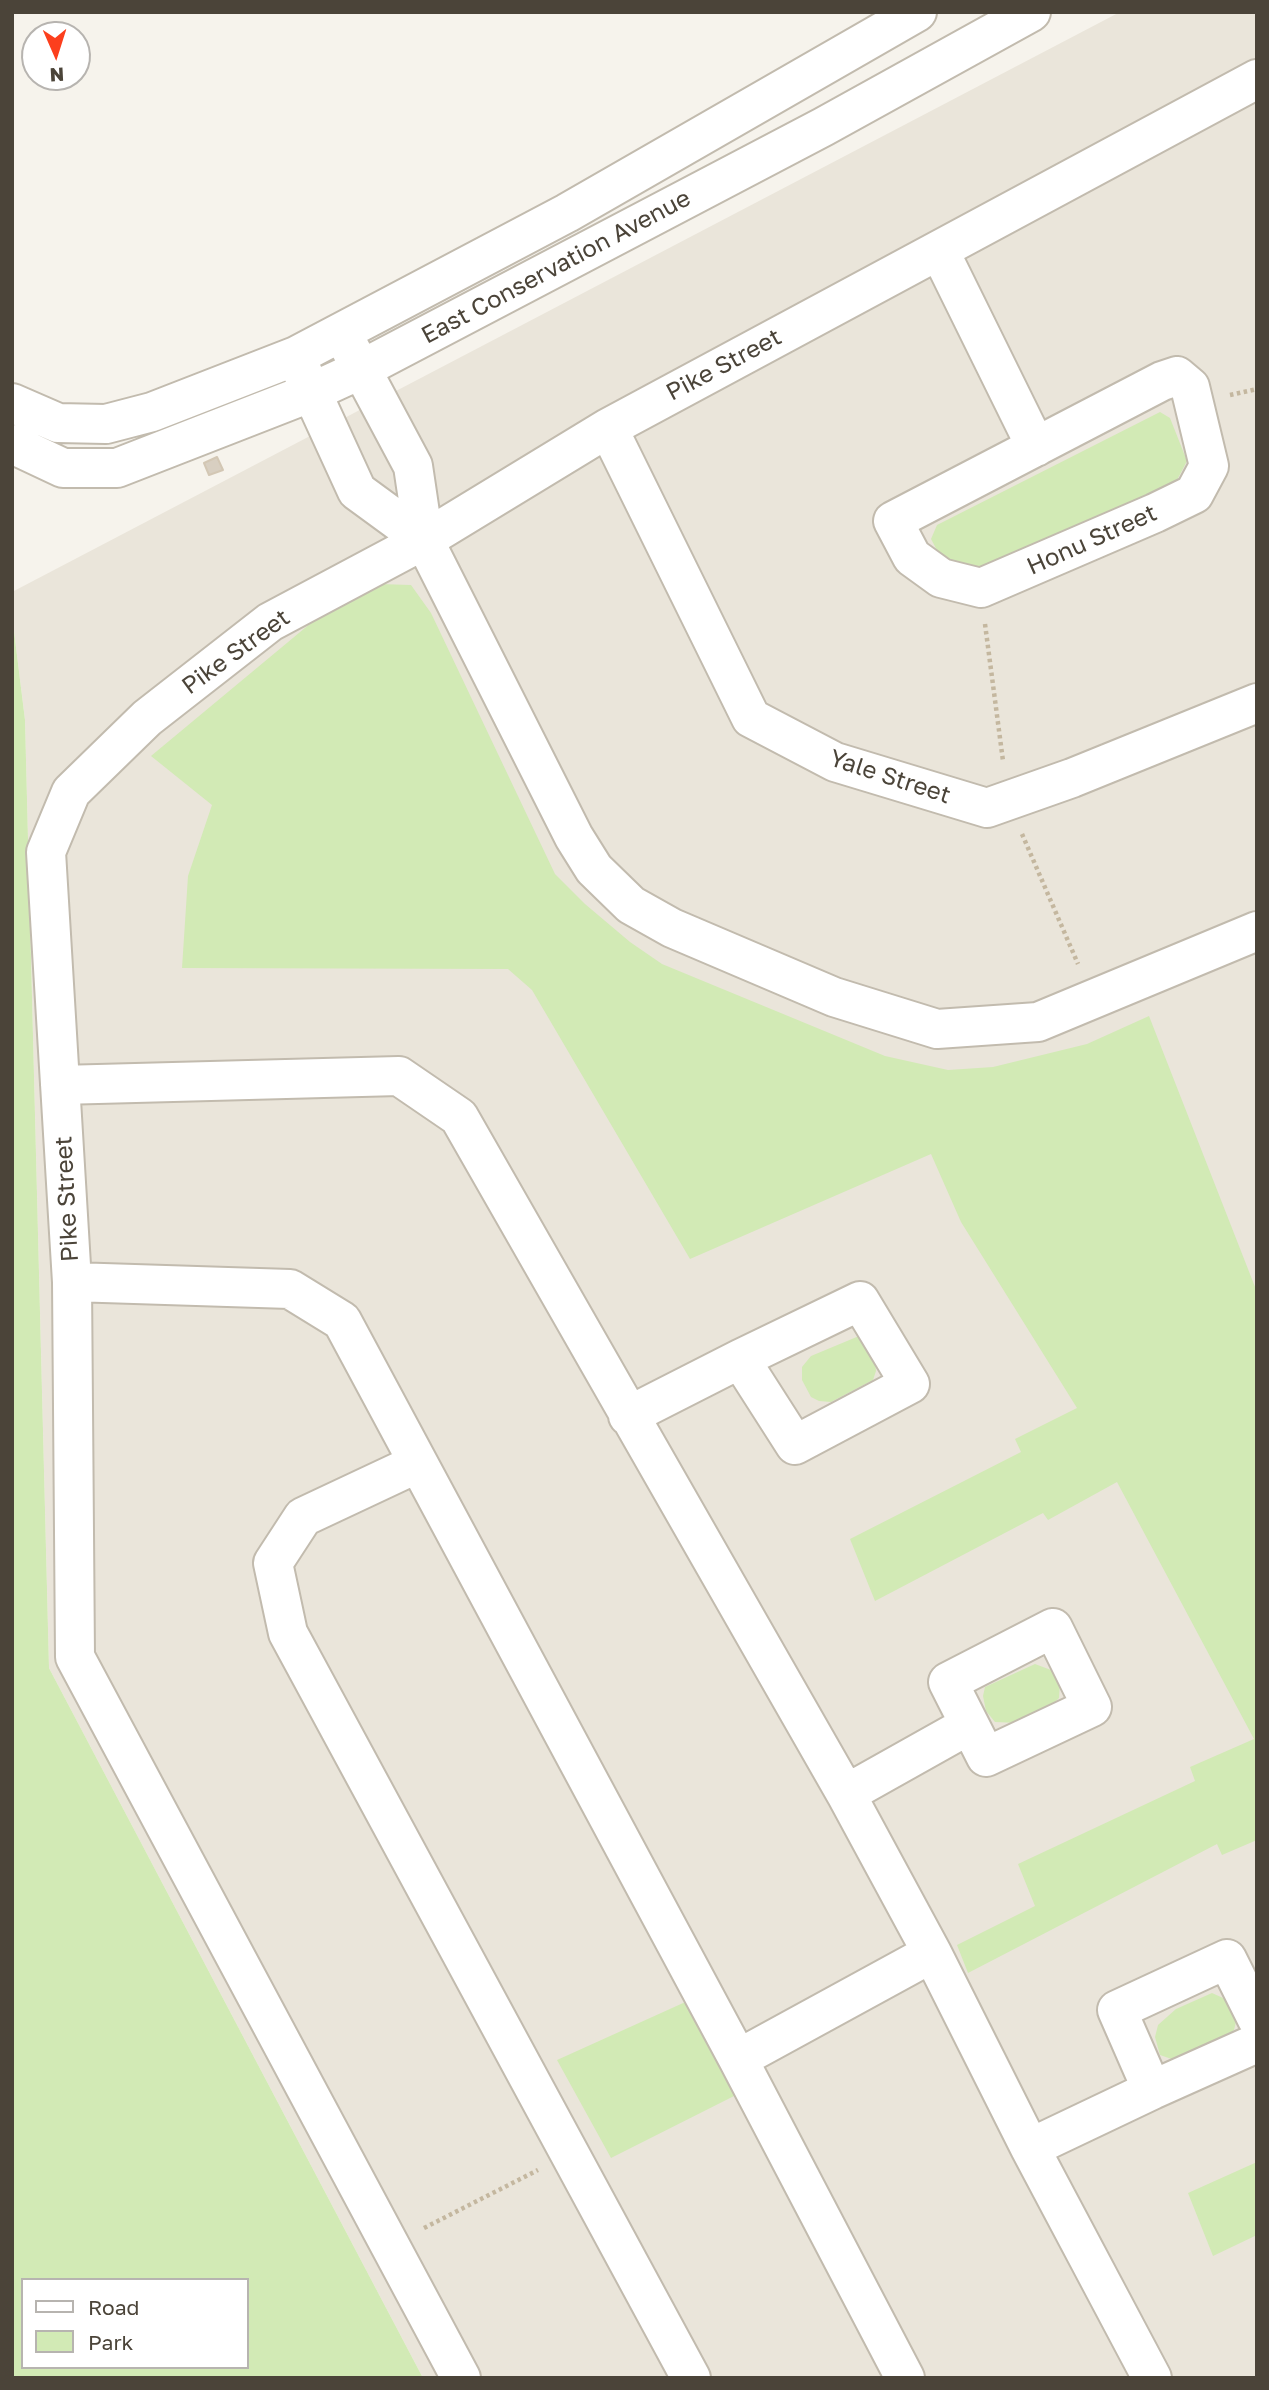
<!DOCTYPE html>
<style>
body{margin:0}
#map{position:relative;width:1269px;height:2390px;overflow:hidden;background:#f6f3ec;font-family:"Golos Text",sans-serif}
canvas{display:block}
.frame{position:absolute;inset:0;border:14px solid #4b4439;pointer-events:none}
.legend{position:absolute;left:21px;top:2278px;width:228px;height:91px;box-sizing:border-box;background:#fff;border:2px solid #b7b4b0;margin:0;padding:9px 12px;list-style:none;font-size:21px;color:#4b4439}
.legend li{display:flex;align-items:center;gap:14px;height:35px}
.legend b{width:35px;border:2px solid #b7b4b0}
.north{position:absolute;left:21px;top:21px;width:70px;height:70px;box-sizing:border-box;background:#fff;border:2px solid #b7b4b0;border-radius:50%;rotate:177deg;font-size:19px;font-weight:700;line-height:28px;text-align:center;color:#4b4439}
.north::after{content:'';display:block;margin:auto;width:24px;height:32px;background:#fc3f1d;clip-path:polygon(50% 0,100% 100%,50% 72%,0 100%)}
</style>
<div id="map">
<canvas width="1269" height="2390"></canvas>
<div class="frame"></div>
<ul class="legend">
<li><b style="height:9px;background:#fff"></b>Road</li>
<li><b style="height:19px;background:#d2eab5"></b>Park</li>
</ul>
<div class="north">N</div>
</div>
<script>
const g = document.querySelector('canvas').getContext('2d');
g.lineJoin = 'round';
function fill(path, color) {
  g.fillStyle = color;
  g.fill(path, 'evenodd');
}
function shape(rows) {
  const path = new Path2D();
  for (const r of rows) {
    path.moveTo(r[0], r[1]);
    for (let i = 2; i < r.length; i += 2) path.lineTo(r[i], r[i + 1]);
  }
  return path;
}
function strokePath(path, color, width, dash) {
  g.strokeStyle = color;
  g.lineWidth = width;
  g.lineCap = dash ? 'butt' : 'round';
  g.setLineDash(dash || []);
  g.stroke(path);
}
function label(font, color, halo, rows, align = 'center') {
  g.font = font + ' "Golos Text",sans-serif';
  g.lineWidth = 5;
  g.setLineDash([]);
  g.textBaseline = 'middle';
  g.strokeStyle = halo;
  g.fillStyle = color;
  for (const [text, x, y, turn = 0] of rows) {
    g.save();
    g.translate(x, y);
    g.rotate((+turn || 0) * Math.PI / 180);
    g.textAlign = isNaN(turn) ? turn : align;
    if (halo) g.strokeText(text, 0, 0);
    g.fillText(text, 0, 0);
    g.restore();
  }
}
const residential = shape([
 [1120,12,1257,12,1257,2378,423,2378,49,1668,25,720,12,615,12,592]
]);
const green = shape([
 [1160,412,1170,418,1187,461,1176,482,969,572,939,554,931,539,937,525],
 [379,584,411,585,431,613,555,874,585,904,630,942,662,964,885,1056,948,1070,993,1067,1087,1044,1149,1016,1257,1292,1257,1840,1222,1855,1217,1844,968,1973,957,1945,1035,1906,1018,1864,1195,1781,1190,1767,1254,1739,1117,1482,1048,1520,1043,1513,875,1601,850,1539,1021,1452,1015,1439,1077,1408,961,1222,931,1154,690,1259,532,990,508,969,182,968,188,876,212,805,151,756,335,603],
 [12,615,25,720,49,1668,423,2378,12,2378],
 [23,2280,247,2280,247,2367,23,2367],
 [859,1336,875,1361,876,1371,873,1380,831,1402,819,1401,811,1397,802,1380,802,1367,811,1356],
 [1035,1664,1051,1670,1060,1682,1059,1698,1047,1710,1019,1723,995,1722,986,1711,983,1696,985,1687],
 [1212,1993,1232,2002,1238,2014,1234,2030,1211,2049,1183,2063,1160,2055,1155,2037,1158,2025,1176,2009],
 [692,1999,742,2092,611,2158,557,2060],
 [1257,2162,1257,2235,1213,2256,1188,2193]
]);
const building = shape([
 [217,457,223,470,209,475,204,463,217,457]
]);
const path = shape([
 [1230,395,1257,389],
 [985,624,1003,761],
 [1022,834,1078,964],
 [424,2228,538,2170]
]);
const minor = shape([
 [939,250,1036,447],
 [342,333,413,466,424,540,574,837,594,869,631,905,672,928,834,997,937,1029,1038,1022,1257,931],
 [302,371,357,491,424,540],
 [1177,376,1190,387,1209,466,1194,494,1155,513,981,588,941,578,912,557,893,521,1162,381,1177,376],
 [12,403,58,423,106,424,152,412,296,356,567,213,917,12],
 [608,428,751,718,835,762,987,808,1072,778,1257,703],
 [12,444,63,468,117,468,312,392,362,369,823,127,1031,12],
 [60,1085,399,1076,459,1117,846,1794,932,1953,1030,2148,1152,2378],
 [72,1282,290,1289,342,1321,738,2059,905,2378],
 [628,1416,740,1359,860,1301,910,1384,795,1445,740,1359],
 [418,1463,303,1517,273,1563,288,1633,691,2378],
 [1053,1628,1092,1707,986,1757,948,1682,1053,1628],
 [846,1794,969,1725],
 [1257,2019,1227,1959,1117,2010,1152,2090,1257,2043],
 [738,2059,932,1953],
 [1030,2148,1152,2090],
 [461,2378,75,1657,72,1282,46,852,71,792,147,718,270,622,424,540,608,428,1257,79]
]);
const streetNames = [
 ["East Conservation Avenue",556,267,-28],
 ["Pike Street",724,365,-28],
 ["Honu Street",1092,540,-24],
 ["Pike Street",236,652,-36],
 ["Yale Street",890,777,18],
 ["Pike Street",67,1199,-93]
];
fill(residential, '#eae5da');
fill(green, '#d2eab5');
fill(building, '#d8cfc1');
strokePath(building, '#d3c7b4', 2);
strokePath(minor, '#c2bbae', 42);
strokePath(path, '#c4b79f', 4.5, [3.5, 3.5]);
strokePath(minor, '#fff', 38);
label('24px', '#4b4439', '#fff', streetNames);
</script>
